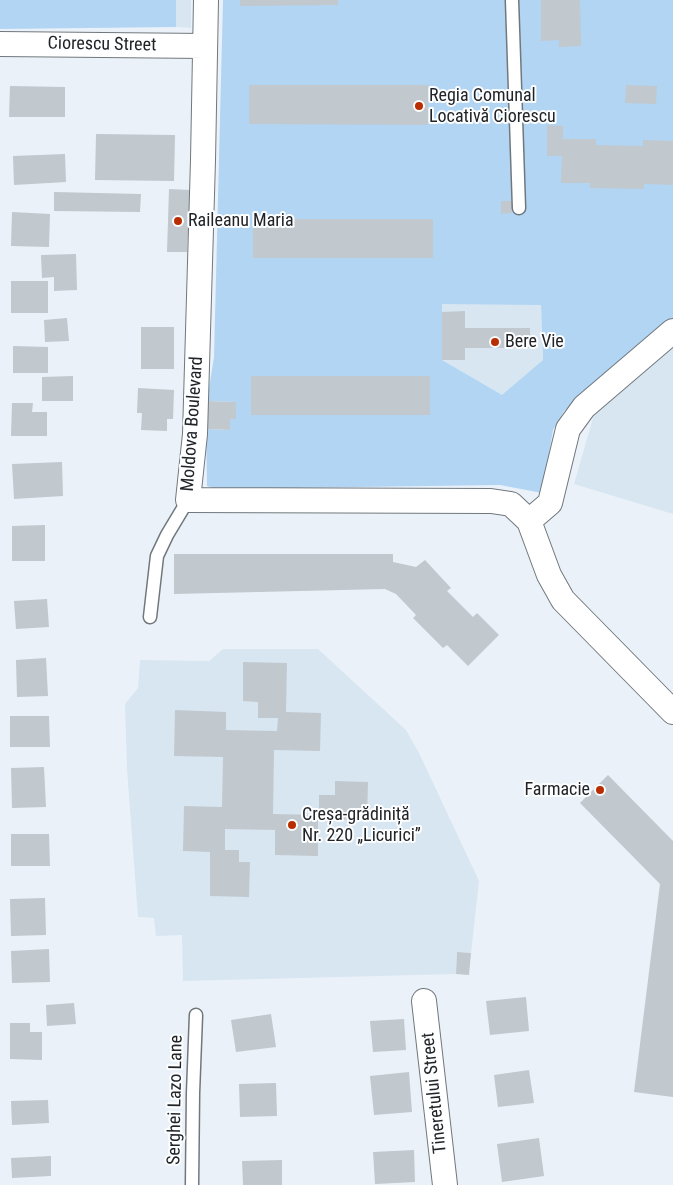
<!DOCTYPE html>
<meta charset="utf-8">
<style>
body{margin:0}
canvas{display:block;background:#eaf1f8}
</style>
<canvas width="673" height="1185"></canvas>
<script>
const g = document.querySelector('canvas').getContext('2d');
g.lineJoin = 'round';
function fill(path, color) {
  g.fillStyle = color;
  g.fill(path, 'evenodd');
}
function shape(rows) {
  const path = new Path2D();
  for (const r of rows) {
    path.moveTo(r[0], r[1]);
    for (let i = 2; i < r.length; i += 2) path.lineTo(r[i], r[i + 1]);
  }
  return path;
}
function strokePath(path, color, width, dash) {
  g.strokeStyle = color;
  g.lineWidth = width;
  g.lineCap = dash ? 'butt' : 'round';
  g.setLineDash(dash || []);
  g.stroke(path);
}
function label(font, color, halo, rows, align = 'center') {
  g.font = font + ' "Roboto Condensed",sans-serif';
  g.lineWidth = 4;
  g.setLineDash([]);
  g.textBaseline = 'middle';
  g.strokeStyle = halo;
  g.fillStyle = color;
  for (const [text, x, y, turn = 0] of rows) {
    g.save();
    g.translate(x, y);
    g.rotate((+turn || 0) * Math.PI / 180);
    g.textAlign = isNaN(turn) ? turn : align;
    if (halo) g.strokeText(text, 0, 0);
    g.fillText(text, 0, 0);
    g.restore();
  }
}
const built = shape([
 [176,0,191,0,191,28,176,27],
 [442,304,541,304,543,360,502,396,442,360],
 [673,339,673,514,574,484,597,404],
 [223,649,318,649,406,730,419,753,479,881,471,953,457,952,456,974,183,981,182,935,156,936,154,918,138,917,127,769,125,704,138,688,140,660,209,661]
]);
const green = shape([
 [0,0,176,0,176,27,0,29],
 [223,0,673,0,673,318,564,411,553,430,542,493,500,485,217,489,207,486,206,429,229,430,230,419,236,418,236,402,207,401,214,357],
 [442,304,541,305,543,360,502,395,442,360]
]);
const building = shape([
 [240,0,338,0,338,5,240,6],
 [541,0,580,0,581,46,559,47,559,40,541,41],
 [249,85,428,85,428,125,249,124],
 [626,85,657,86,656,104,625,103],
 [10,86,65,87,65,117,9,117],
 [547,125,563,126,563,139,596,139,596,145,643,146,643,140,673,141,673,185,644,184,644,189,590,188,590,183,561,183,562,156,547,156],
 [96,134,175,135,174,181,95,180],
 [65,154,66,182,14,185,13,156],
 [169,189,190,190,187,252,167,252],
 [54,192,141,194,140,212,54,211],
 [501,201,512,201,512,213,501,214],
 [12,212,50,214,49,247,11,246],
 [253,219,433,219,433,258,253,258],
 [76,254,77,290,54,291,54,277,42,278,41,255],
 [11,281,48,281,48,313,11,313],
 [465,311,465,328,530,328,530,348,465,348,465,360,442,360,442,312],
 [67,318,69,341,45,342,44,320],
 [141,327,174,327,174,369,141,369],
 [13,346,48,347,48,373,13,373],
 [73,376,73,401,42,401,42,377],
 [251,376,430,376,430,415,251,415],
 [138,388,174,390,173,419,167,419,167,431,141,430,142,413,137,413],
 [207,401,236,402,236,419,230,419,230,430,206,429],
 [12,403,33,403,32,412,47,412,47,436,11,436],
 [62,462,63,496,14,499,12,464],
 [45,525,45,561,12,561,12,526],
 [174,554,393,554,393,562,416,567,425,560,451,588,447,591,473,617,477,613,499,635,468,666,447,645,443,648,413,618,416,615,396,594,385,589,174,594],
 [47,599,49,627,16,629,14,601],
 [46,658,48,696,17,697,16,660],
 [243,662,287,663,286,712,321,713,320,751,274,750,273,814,319,815,319,795,335,795,335,781,368,782,367,820,318,819,318,856,275,855,275,830,225,829,225,850,239,850,239,862,250,862,249,897,210,896,210,852,183,851,184,806,222,807,223,757,174,756,175,710,226,712,226,730,277,731,278,718,258,718,258,702,243,701],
 [10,716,49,716,50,747,10,747],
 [44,767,46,807,12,808,11,768],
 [608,775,673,841,673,1097,634,1092,660,884,580,803],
 [11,834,49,834,50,866,11,866],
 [45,898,46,935,11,936,10,899],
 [49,949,50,982,12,983,11,951],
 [457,952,471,953,469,975,456,974],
 [526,997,529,1031,490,1035,486,1001],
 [74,1003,76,1024,47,1026,46,1005],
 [271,1014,276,1047,236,1052,231,1020],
 [404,1019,406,1050,373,1052,370,1021],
 [10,1023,30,1023,30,1032,42,1032,42,1060,10,1059],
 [529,1070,534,1103,498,1107,494,1075],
 [409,1072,412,1112,374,1115,370,1076],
 [276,1083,277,1116,240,1117,239,1084],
 [48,1100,49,1123,12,1125,11,1101],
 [539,1138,544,1176,502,1182,497,1144],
 [414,1150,415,1182,375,1184,373,1152],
 [51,1156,51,1176,12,1178,11,1158],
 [282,1160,282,1185,243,1185,242,1161]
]);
const lane = shape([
 [512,0,519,208],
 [150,617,157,556,167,535,188,500],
 [192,1185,193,1093,196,1015]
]);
const street = shape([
 [206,0,203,160,195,434,188,500,491,501,511,504,529,521,549,575,563,600,673,712],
 [0,44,205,46],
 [529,521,550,503,568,429,584,407,673,331],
 [424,1001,445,1185]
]);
const markers = [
 [419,106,5,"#b82e00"],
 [178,221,5,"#b82e00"],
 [495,342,5,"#b82e00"],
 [600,790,5,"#b82e00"],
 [292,825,5,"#b82e00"]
];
const streetNames = [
 ["Ciorescu Street",102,45,1],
 ["Moldova Boulevard",193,424,-86],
 ["Tineretului Street",435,1093,-96],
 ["Serghei Lazo Lane",176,1100,-89]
];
const poiNames = [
 ["Regia Comunal",429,96],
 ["Locativă Ciorescu",429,117],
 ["Raileanu Maria",188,221],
 ["Bere Vie",505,342],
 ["Farmacie",590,790,"right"],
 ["Creșa-grădiniță",302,815],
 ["Nr. 220 „Licurici”",302,836]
];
fill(built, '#d8e6f2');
fill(green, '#b2d5f4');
fill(building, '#c1c8ce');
strokePath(lane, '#71787d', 15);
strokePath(street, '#71787d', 26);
strokePath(lane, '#fff', 12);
strokePath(street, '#fff', 24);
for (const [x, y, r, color] of markers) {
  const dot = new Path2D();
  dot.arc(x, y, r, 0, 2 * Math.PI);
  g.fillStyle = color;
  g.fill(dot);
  strokePath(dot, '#fcfeff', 2);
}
label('18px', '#212326', '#fcfeff', streetNames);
label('18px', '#212326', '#fcfeff', poiNames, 'left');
</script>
